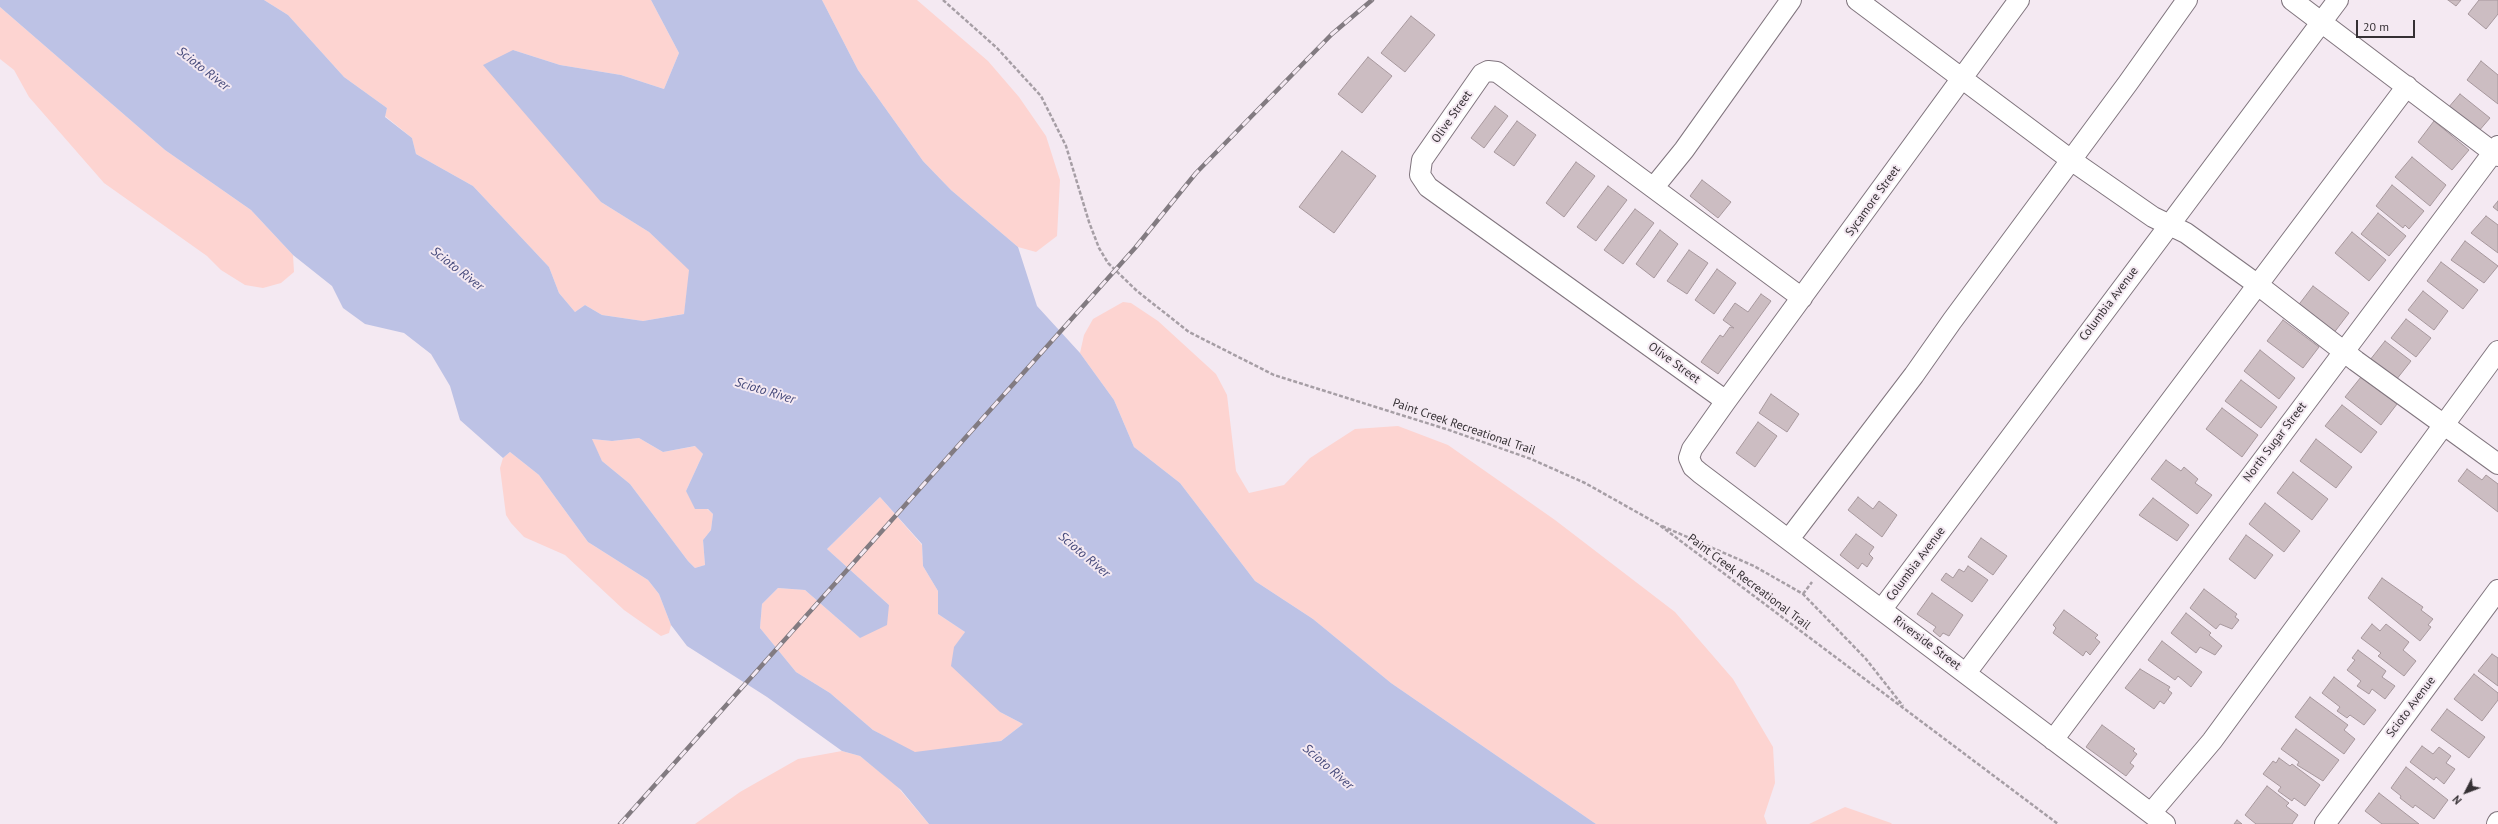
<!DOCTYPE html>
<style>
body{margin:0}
#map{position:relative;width:2498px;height:824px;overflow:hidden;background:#f4e9f2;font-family:"PT Sans",sans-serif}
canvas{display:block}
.north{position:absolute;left:2446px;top:772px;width:40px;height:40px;-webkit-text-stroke:3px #f4e9f2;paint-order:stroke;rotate:228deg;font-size:11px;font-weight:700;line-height:16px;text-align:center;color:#353034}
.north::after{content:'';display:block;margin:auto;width:14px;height:18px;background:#353034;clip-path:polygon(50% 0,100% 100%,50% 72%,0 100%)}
.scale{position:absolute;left:2356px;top:20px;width:59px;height:18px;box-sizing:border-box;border:2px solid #353034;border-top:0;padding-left:5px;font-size:12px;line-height:14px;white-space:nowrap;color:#353034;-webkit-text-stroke:3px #f4e9f2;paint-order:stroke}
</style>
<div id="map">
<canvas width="2498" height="824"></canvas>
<div class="north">N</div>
<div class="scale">20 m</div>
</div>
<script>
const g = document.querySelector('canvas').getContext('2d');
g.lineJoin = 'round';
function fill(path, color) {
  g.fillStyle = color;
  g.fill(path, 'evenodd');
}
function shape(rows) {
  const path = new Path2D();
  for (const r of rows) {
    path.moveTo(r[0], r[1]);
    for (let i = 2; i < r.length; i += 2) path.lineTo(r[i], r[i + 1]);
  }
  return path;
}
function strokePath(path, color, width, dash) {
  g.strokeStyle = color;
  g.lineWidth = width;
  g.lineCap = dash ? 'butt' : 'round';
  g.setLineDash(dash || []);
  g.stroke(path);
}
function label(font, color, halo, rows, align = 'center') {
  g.font = font + ' "PT Sans",sans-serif';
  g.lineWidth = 4;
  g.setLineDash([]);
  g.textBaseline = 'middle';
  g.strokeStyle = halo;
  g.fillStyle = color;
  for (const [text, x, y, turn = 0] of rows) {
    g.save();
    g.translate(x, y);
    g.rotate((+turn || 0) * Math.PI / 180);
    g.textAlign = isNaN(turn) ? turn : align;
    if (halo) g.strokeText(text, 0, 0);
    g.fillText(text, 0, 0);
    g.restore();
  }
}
const green = shape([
 [264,0,651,0,679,53,664,89,621,75,560,65,513,50,601,202,649,232,690,270,684,314,643,321,602,315,585,305,575,312,559,293,549,267,473,186,416,154,412,138,385,116,387,108,344,77,288,15],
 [822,0,917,0,988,61,1019,97,1046,136,1060,180,1057,236,1036,252,1018,247,951,190,923,161,858,70],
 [0,7,165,150,251,210,293,255,294,272,281,283,263,288,245,285,221,270,207,256,104,183,29,97,14,70,0,59],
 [1123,302,1131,303,1158,321,1216,374,1227,395,1236,471,1249,493,1284,485,1310,458,1355,429,1398,426,1448,445,1555,520,1675,612,1733,679,1773,747,1775,783,1764,816,1767,824,1596,824,1391,683,1313,619,1255,581,1180,483,1134,447,1114,400,1080,353,1084,335,1093,319],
 [639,438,663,452,696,446,703,454,686,491,713,514,711,530,703,540,705,565,695,568,688,561,630,484,602,461,591,439,612,441],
 [510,452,539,475,588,542,648,580,659,594,671,625,669,633,661,636,624,610,565,555,524,537,511,523,506,515,500,468,503,458],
 [880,497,922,545,923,566,938,591,938,614,965,632,955,647,1000,712,1023,724,1001,741,915,753,873,730,830,693,796,672,760,628,762,604,778,588,805,590,860,638,889,605,827,549],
 [842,751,860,756,895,784,929,824,695,824,740,792,798,759],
 [1845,807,1891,823,1892,824,1809,824]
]);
const water = shape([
 [0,0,264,0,288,15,344,77,387,108,385,117,412,138,416,154,473,186,549,267,559,293,575,312,585,305,602,315,643,321,684,314,689,270,649,232,601,202,483,65,513,50,560,65,621,75,664,89,679,53,651,0,822,0,858,70,923,161,951,190,1018,247,1037,306,1080,353,1114,400,1134,447,1180,483,1255,581,1313,619,1391,683,1596,824,929,824,901,790,860,756,842,751,767,697,687,646,671,625,659,594,648,580,588,542,539,475,510,452,503,458,460,420,450,386,431,354,404,333,365,324,343,308,332,286,293,255,251,210,165,150,0,7],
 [639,438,663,452,695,446,703,454,686,491,695,509,708,509,713,514,711,530,703,540,705,565,695,568,688,561,630,484,602,461,592,439,612,441],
 [880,497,922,544,923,566,938,591,938,614,965,632,954,647,951,666,1000,712,1023,724,1001,741,915,752,873,730,830,693,796,672,760,628,762,604,778,588,805,590,860,638,887,625,889,605,827,549]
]);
const building = shape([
 [2448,0,2461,0,2456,6,2448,0],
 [2479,0,2498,0,2498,14,2486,29,2468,14,2479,0],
 [1411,16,1435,35,1405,72,1381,53,1411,16],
 [1368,57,1392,76,1362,113,1338,94,1368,57],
 [2481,61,2498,75,2498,104,2467,80,2481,61],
 [2460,94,2490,118,2478,132,2448,108,2460,94],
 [1495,106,1508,116,1484,148,1471,138,1495,106],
 [1517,121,1536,135,1514,166,1494,152,1517,121],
 [2434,121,2469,150,2452,170,2418,142,2434,121],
 [1342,151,1376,176,1334,233,1299,207,1342,151],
 [2412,157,2446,185,2430,206,2395,177,2412,157],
 [1576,162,1595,176,1564,217,1546,203,1576,162],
 [1702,180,1731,202,1718,218,1690,196,1702,180],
 [2392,185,2424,211,2409,229,2405,225,2403,228,2376,206,2392,185],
 [1608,186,1627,200,1596,241,1577,227,1608,186],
 [2498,201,2498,211,2493,207,2498,201],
 [1635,209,1654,223,1623,264,1604,250,1635,209],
 [2378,213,2406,236,2389,256,2361,234,2378,213],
 [2486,216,2498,225,2498,253,2471,233,2486,216],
 [1660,230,1678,244,1654,278,1636,264,1660,230],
 [2352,232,2386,260,2369,281,2335,253,2352,232],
 [2465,241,2498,266,2484,283,2451,260,2465,241],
 [1689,250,1708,263,1687,294,1667,281,1689,250],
 [2441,262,2478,290,2463,309,2427,281,2441,262],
 [1717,269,1736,283,1714,314,1695,300,1717,269],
 [2313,286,2349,313,2333,334,2297,307,2313,286],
 [2423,291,2448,311,2434,330,2408,310,2423,291],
 [1761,294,1771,301,1718,374,1701,362,1720,335,1723,337,1730,327,1734,328,1723,320,1735,303,1748,312,1761,294],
 [2406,319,2431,338,2416,357,2391,338,2406,319],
 [2283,320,2319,347,2303,368,2267,341,2283,320],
 [2385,341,2411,361,2396,380,2370,360,2385,341],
 [2260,350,2295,378,2279,399,2244,371,2260,350],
 [2361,377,2397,404,2381,425,2345,397,2361,377],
 [2241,380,2277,407,2261,428,2225,401,2241,380],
 [1771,394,1799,414,1787,432,1759,413,1771,394],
 [2342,405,2377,432,2361,453,2325,426,2342,405],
 [2222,408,2258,435,2242,457,2206,429,2222,408],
 [1758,422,1777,436,1755,467,1736,453,1758,422],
 [2316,439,2352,467,2336,488,2300,461,2316,439],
 [2166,460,2181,471,2184,467,2198,479,2195,483,2212,495,2197,514,2151,479,2166,460],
 [2467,469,2482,480,2486,475,2498,484,2498,512,2458,481,2467,469],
 [2293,472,2328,499,2312,520,2277,493,2293,472],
 [1858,497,1873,509,1879,501,1897,515,1882,537,1848,510,1858,497],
 [2153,498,2189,525,2177,541,2139,515,2153,498],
 [2265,503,2300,531,2284,552,2249,524,2265,503],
 [1856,534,1874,547,1869,554,1873,558,1867,567,1862,563,1858,569,1840,555,1856,534],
 [2246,535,2273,555,2255,579,2229,559,2246,535],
 [1981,538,2007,556,1993,575,1968,557,1981,538],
 [1968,566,1988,580,1972,602,1941,580,1946,573,1953,578,1959,569,1964,572,1968,566],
 [2382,578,2423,607,2421,610,2433,619,2428,625,2431,627,2420,641,2368,598,2382,578],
 [2204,589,2237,614,2235,617,2239,620,2232,629,2220,624,2216,629,2190,608,2204,589],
 [1932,593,1963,615,1949,636,1943,633,1940,637,1933,631,1936,627,1917,614,1932,593],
 [2064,610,2098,635,2095,638,2100,642,2090,655,2086,651,2083,656,2053,633,2056,628,2053,625,2064,610],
 [2186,613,2211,633,2209,635,2222,646,2215,655,2200,647,2196,653,2171,633,2186,613],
 [2372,624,2380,631,2386,624,2409,642,2403,650,2416,661,2404,676,2378,656,2381,653,2361,638,2372,624],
 [2162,641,2202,672,2191,687,2178,676,2175,680,2148,660,2162,641],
 [2358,650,2386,671,2382,677,2395,686,2385,699,2372,689,2369,694,2357,686,2361,681,2347,670,2355,660,2352,658,2358,650],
 [2492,654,2498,658,2498,686,2478,671,2492,654],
 [2140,669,2170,687,2168,690,2172,693,2164,704,2160,701,2154,709,2125,688,2140,669],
 [2474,674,2498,693,2498,700,2482,721,2454,699,2474,674],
 [2334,677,2376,710,2364,725,2350,715,2347,718,2337,711,2340,707,2322,693,2334,677],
 [2310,697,2348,725,2344,730,2355,739,2344,754,2295,717,2310,697],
 [2447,709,2485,737,2469,758,2431,730,2447,709],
 [2102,725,2135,749,2133,751,2137,754,2130,763,2134,766,2126,776,2086,747,2102,725],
 [2296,729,2339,760,2323,781,2297,765,2299,762,2281,749,2296,729],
 [2422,746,2433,754,2439,747,2451,756,2446,763,2455,769,2444,784,2436,777,2434,780,2410,762,2422,746],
 [2279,758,2290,766,2292,764,2320,785,2305,806,2294,798,2292,801,2278,791,2281,787,2263,774,2273,761,2276,763,2279,758],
 [2406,767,2448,800,2434,819,2415,805,2413,808,2400,798,2401,796,2391,788,2406,767],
 [2267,786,2289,803,2286,806,2298,815,2292,824,2256,824,2245,815,2267,786],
 [2379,793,2419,824,2382,824,2365,811,2379,793],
 [2237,820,2242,824,2234,824,2237,820]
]);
const path = shape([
 [943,0,997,48,1041,96,1066,146,1089,222,1099,248,1108,263,1137,291,1189,332,1274,375,1449,430,1531,459,1585,483,1658,524,2058,824],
 [1662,526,1754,566,1803,594,1866,659,1903,706],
 [1803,594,1812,582]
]);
const minor = shape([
 [1857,0,2071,160,2153,217,2186,233,2258,285,2356,361,2498,464],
 [2019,0,1726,401,1692,449,1689,458,1693,467,1700,473,2165,824],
 [2292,0,2498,156],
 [1654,187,1684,150,1791,0],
 [1726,401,1428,187,1420,175,1422,160,1482,74,1488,71,1497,72,1802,298],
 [1789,539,1914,375,1952,321,2128,83,2187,0],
 [1882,609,2338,0],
 [1966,673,2407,86],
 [2053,740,2498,146],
 [2151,813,2212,741,2498,351],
 [2325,824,2498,590],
 [2497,824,2498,822]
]);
const rail = shape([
 [620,824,1135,248,1196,173,1332,34,1372,0]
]);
const streetNames = [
 ["Olive Street",1452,117,-55],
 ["Sycamore Street",1873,201,-54],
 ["Columbia Avenue",2109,304,-53],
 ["Olive Street",1674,363,36],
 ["Paint Creek Recreational Trail",1464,427,19],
 ["North Sugar Street",2275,442,-53],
 ["Columbia Avenue",1916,564,-53],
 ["Paint Creek Recreational Trail",1749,582,37],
 ["Riverside Street",1927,643,37],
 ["Scioto Avenue",2411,707,-53]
];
const waterNames = [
 ["Scioto River",203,69,38],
 ["Scioto River",457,269,38],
 ["Scioto River",765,391,17],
 ["Scioto River",1084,555,40],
 ["Scioto River",1328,767,41]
];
fill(green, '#fdd4d1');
fill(water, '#bdc2e5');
fill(building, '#ccbdc2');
strokePath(building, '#a7989d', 1);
strokePath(minor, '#80757e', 22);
strokePath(path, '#a69ea5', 2.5, [4, 2]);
strokePath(minor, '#fff', 20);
strokePath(rail, '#827b81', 4.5);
strokePath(rail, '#f4e9f2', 3, [9]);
label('12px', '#353034', '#f4e9f2', streetNames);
label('italic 13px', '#45497a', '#f4e9f2', waterNames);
</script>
